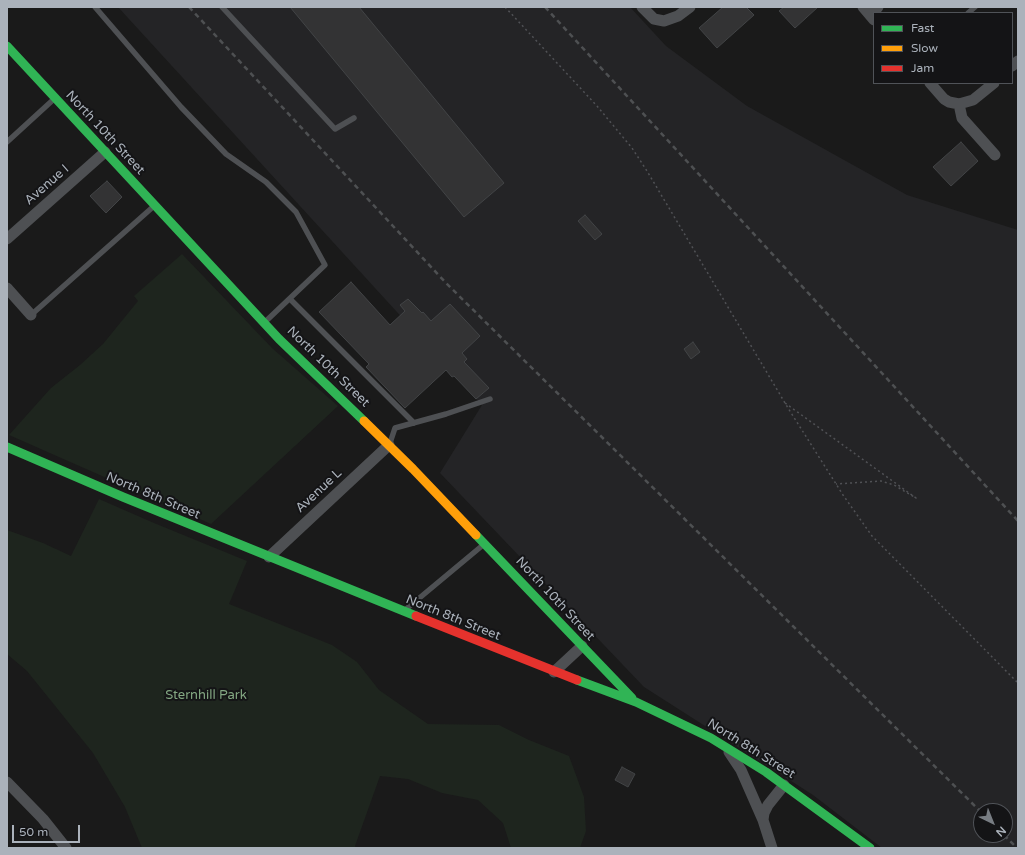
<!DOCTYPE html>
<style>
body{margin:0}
#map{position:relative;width:1025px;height:855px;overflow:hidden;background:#1a1a1a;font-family:"Varela Round",sans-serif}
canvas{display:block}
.frame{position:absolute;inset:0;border:8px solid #abb2bb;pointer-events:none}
.legend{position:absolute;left:873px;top:12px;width:140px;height:72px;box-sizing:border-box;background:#141416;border:1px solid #505358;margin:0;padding:5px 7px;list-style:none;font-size:12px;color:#abb2bb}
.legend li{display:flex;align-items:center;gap:8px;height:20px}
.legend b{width:20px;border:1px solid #505358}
.north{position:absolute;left:973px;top:803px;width:40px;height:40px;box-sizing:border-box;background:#141416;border:1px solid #505358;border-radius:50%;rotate:137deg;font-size:11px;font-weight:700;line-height:16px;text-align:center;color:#abb2bb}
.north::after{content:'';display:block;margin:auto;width:14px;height:18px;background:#787d83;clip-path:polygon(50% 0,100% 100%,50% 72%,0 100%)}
.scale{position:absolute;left:12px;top:825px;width:68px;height:18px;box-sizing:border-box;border:2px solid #abb2bb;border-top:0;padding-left:5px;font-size:12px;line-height:14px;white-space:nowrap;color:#abb2bb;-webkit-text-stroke:3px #141416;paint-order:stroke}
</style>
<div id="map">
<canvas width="1025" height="855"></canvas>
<div class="frame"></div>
<ul class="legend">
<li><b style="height:5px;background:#30b455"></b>Fast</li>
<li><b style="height:5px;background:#ff9f0a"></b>Slow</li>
<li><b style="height:5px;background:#e5322d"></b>Jam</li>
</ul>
<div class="north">N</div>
<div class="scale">50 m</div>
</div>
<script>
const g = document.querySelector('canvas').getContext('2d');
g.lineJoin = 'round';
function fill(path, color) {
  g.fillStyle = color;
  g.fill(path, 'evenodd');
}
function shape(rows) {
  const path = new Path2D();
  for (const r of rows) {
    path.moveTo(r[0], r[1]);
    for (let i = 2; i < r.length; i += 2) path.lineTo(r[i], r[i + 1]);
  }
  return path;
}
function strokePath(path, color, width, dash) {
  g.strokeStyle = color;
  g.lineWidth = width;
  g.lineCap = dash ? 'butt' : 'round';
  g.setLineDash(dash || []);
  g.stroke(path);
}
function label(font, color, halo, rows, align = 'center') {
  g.font = font + ' "Varela Round",sans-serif';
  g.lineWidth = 4;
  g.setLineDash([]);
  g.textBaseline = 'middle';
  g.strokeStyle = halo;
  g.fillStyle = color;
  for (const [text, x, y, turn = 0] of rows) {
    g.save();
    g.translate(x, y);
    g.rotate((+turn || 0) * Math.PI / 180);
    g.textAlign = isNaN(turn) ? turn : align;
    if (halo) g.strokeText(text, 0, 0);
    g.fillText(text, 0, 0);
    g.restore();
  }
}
const built = shape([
 [118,7,630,7,666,46,747,106,907,195,1018,230,1018,848,882,848,813,795,644,687,440,473,482,405],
 [981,811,1005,811,1005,835,981,835]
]);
const green = shape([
 [182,254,272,348,338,406,211,524,9,435,51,388,80,365,103,344,138,301,134,296],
 [99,499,154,523,247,561,229,604,332,645,357,662,379,690,428,724,499,725,529,740,569,756,584,797,586,831,580,848,511,848,503,823,478,800,442,793,408,779,380,776,355,846,356,848,142,848,125,807,93,753,27,671,7,654,7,530,43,543,71,556]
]);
const building = shape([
 [290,7,359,7,504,183,464,217,290,7],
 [723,7,746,7,754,15,717,48,699,28,723,7],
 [784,7,818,7,795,28,779,11,784,7],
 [961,142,978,161,951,186,933,167,961,142],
 [107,181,122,197,106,213,90,196,107,181],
 [585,215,602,234,595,240,578,221,585,215],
 [351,282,390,325,405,311,400,305,408,299,422,313,423,312,431,321,450,304,480,336,462,353,467,359,464,362,489,388,476,399,454,376,452,377,446,370,405,408,366,367,369,364,319,312,351,282],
 [693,342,700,352,691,359,684,349,693,342],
 [622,767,635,774,628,787,615,780,622,767]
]);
const path = shape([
 [505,7,597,106,632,148,647,171,788,408,843,495,872,536,1018,683],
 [785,403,916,498,894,485,881,481,836,484]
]);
const lane = shape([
 [95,7,181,107,226,154,266,182,296,212,325,265,266,321],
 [222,7,335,129,354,118],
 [968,13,975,7],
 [7,142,54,99],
 [290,299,414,423],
 [31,315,154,206],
 [390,443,395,428,446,414,490,399],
 [405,610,483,545]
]);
const street = shape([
 [642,7,654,19,664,21,678,16,690,7],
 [863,7,874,20],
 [870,15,878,7],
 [1012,66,1018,61],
 [930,83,944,99,949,102,959,104,973,100,994,83],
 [959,104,962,118,995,155],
 [7,239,105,152],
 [7,288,31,315],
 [269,557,389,445],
 [554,672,582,646],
 [729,752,741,770,763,820],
 [7,782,43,819,66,848],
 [772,848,763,820,764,813,768,805,784,785]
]);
const fast = shape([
 [7,46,279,339,364,421],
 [7,447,123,497,416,616],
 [476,535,632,698],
 [577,680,636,702,711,738,766,772,870,848]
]);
const slow = shape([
 [364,421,413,469,476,535]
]);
const jam = shape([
 [416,616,577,680]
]);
const rail = shape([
 [189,7,446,283,981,812],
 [545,7,1018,521],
 [1004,835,1017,848]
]);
const streetNames = [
 ["North 10th Street",105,133,47],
 ["Avenue I",47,185,-41],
 ["North 10th Street",328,367,44],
 ["Avenue L",319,491,-43],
 ["North 8th Street",153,496,23],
 ["North 10th Street",555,599,47],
 ["North 8th Street",453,618,22],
 ["North 8th Street",751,749,32]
];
const parkNames = [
 ["Sternhill Park",206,696]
];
fill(built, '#242426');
fill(green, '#1e251e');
fill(building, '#333334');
strokePath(building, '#424446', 1);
strokePath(path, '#505155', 1.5, [2, 3]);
strokePath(lane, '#4e5053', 5.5);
strokePath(street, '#4e5053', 11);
strokePath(fast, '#30b455', 9);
strokePath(slow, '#ff9f0a', 9);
strokePath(jam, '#e5322d', 9);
strokePath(rail, '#4e5052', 2.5, [5, 4]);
label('13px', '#abb2bb', '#141416', streetNames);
label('13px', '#83a682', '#141416', parkNames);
</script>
